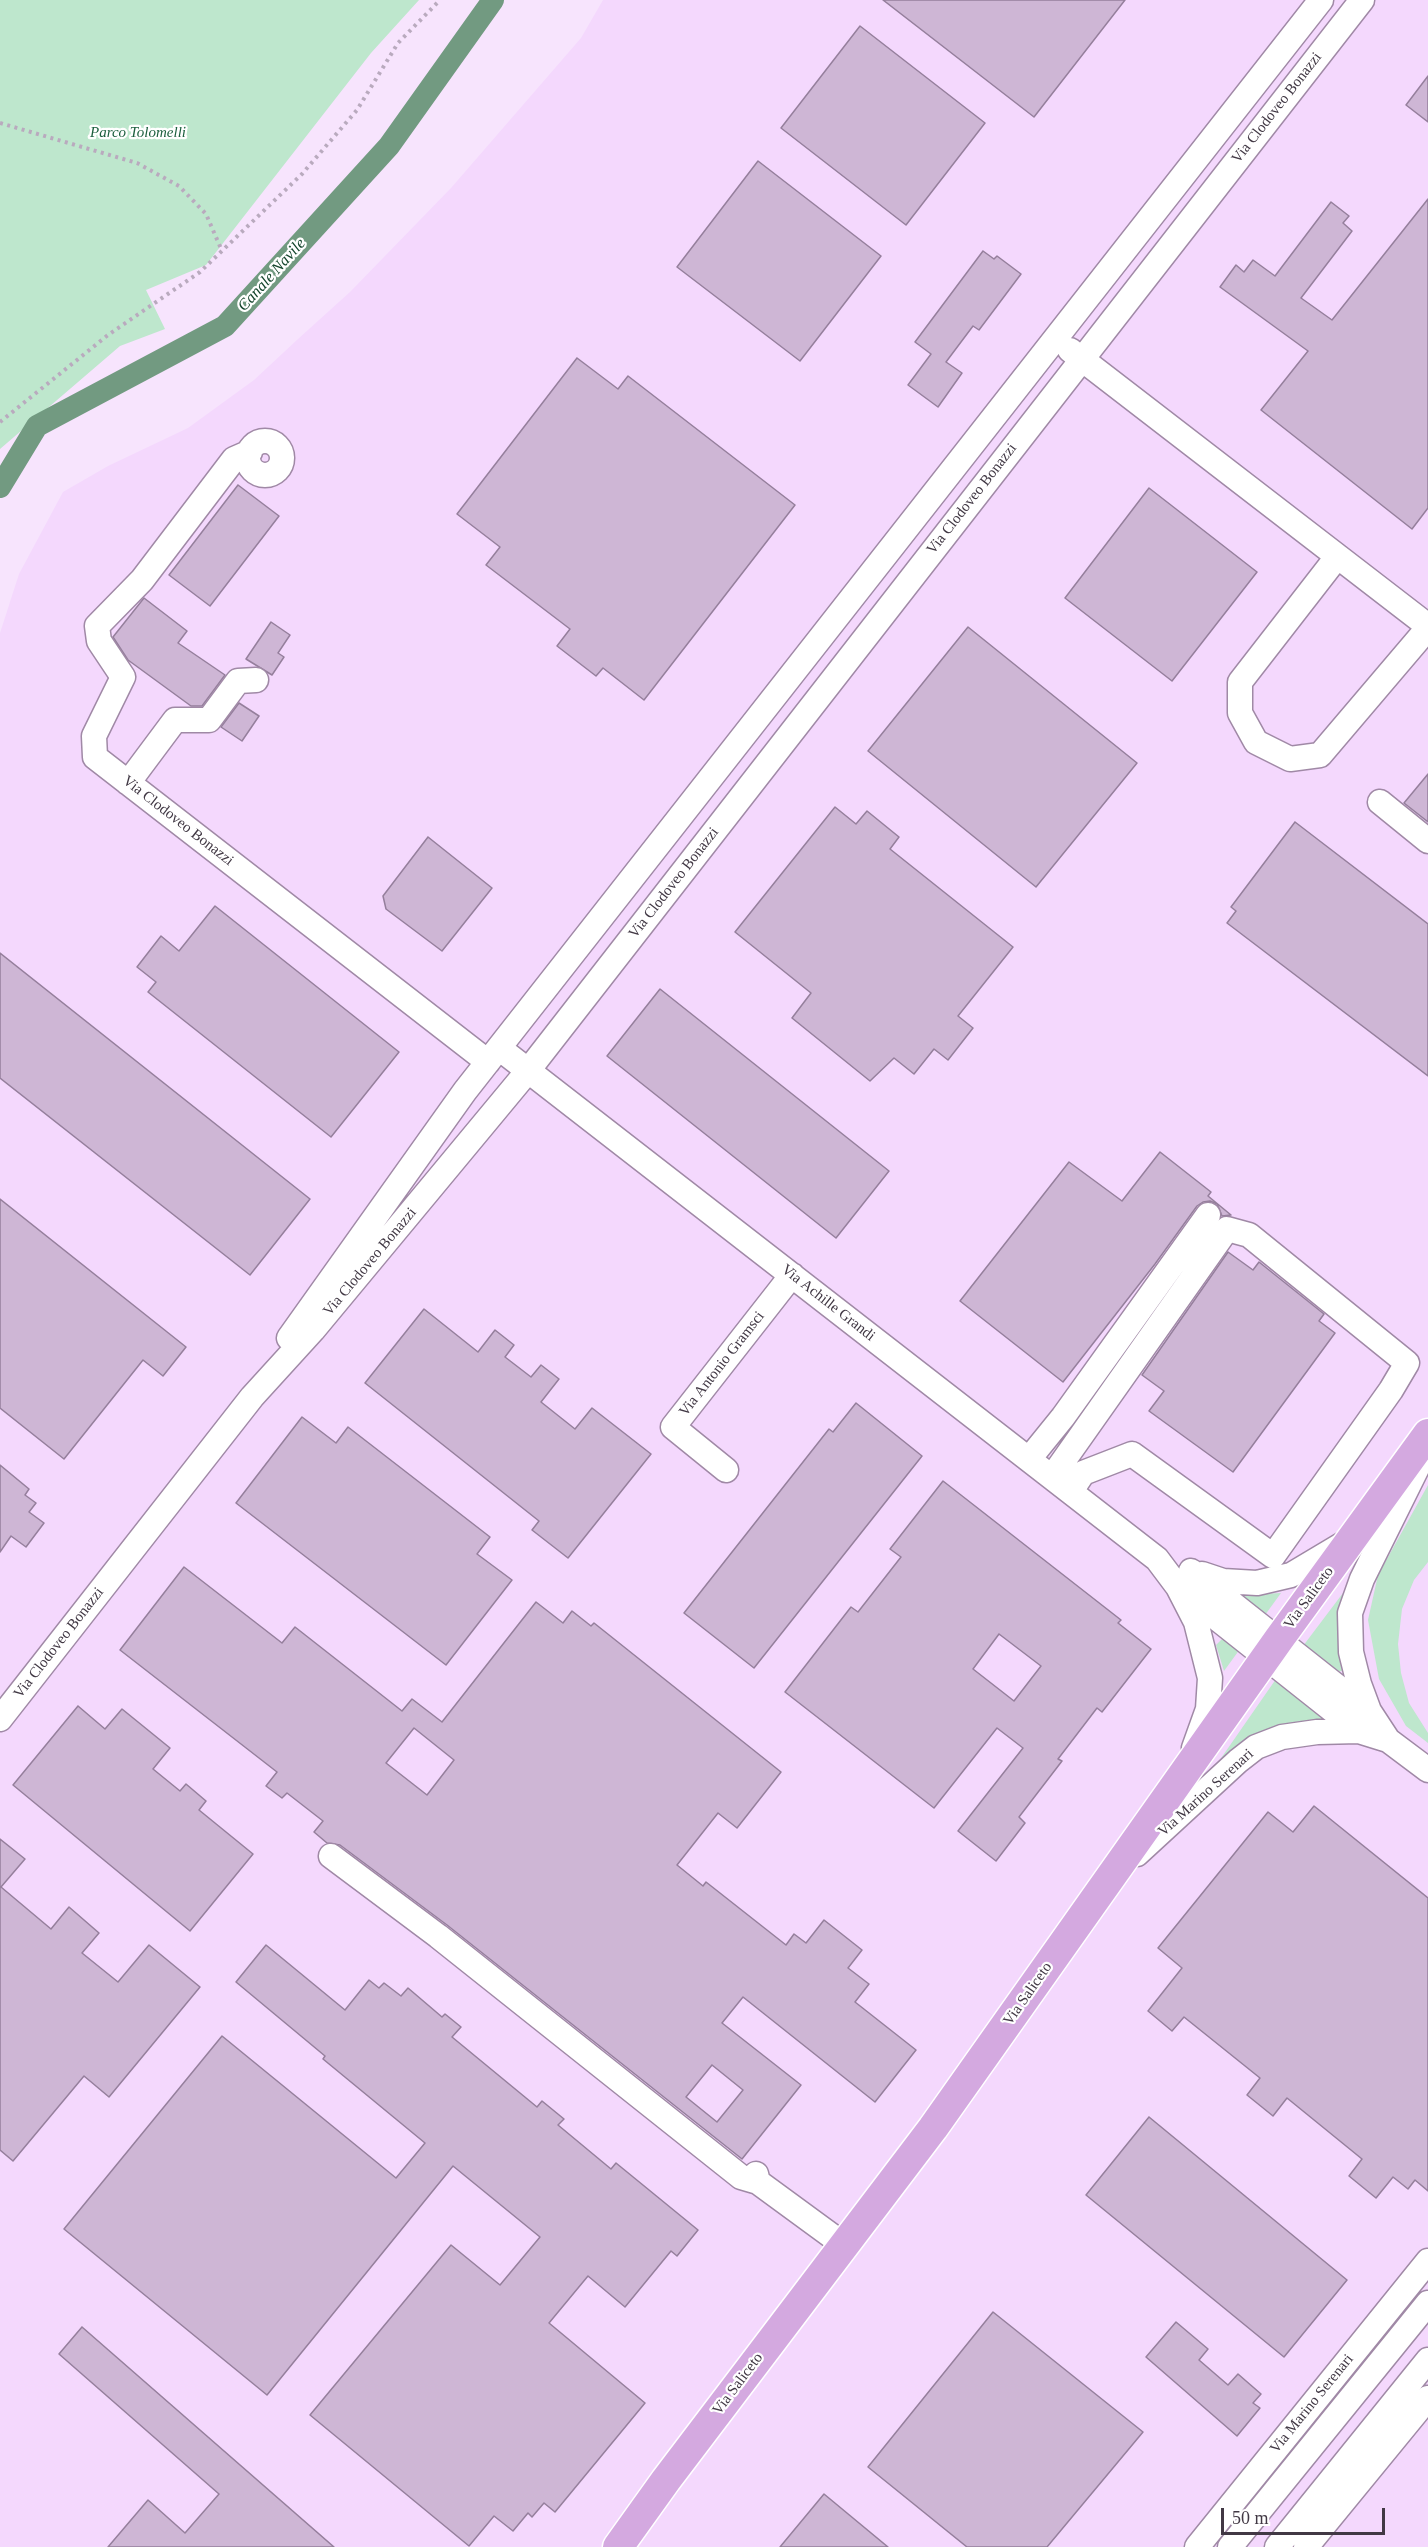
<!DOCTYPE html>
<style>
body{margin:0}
#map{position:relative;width:1428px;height:2547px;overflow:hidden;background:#f7e4fd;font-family:Georgia,serif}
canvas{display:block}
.scale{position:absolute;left:1221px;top:2508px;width:164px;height:27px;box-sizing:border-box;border:3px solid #413844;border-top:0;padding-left:8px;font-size:18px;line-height:21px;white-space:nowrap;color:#413844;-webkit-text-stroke:4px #fff;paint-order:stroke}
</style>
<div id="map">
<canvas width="1428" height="2547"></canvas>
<div class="scale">50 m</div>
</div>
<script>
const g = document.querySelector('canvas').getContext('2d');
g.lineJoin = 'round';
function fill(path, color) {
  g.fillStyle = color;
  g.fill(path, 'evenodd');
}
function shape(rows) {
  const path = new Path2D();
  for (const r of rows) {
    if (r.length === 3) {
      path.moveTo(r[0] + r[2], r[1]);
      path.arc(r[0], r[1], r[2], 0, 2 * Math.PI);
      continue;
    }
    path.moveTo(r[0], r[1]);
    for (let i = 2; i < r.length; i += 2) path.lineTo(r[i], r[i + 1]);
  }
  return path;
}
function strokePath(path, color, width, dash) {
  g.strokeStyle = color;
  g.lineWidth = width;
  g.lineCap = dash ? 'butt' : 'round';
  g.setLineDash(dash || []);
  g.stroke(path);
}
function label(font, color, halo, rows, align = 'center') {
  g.font = font + ' Georgia,serif';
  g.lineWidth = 4.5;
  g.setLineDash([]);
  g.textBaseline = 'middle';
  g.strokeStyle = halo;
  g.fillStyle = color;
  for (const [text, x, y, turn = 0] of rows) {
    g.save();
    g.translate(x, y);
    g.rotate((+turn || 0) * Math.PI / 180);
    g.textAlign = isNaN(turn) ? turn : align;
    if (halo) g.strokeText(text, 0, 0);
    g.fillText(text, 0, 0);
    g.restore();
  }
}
const built = shape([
 [603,0,1428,0,1428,2547,0,2547,0,633,19,574,63,492,108,466,188,428,254,380,298,339,350,292,451,188,581,38]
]);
const green = shape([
 [0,0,419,0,371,53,206,265,146,290,165,329,120,346,0,449],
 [1428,1485,1428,1562,1414,1580,1402,1609,1398,1644,1401,1673,1409,1703,1428,1733,1428,1743,1406,1726,1379,1679,1368,1620,1378,1575],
 [1281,1593,1265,1615,1239,1595],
 [1343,1593,1340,1614,1345,1666,1342,1671,1336,1672,1303,1646],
 [1225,1636,1240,1649,1224,1671,1216,1645],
 [1276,1679,1332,1721,1217,1764]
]);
const canal = shape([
 [0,487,37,426,225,326,389,146,493,0]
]);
const building = shape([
 [883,0,1125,0,1034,117,883,0],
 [860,26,985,123,906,225,781,128,860,26],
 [1428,76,1428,122,1406,105,1428,76],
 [758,161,881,256,800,361,677,267,758,161],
 [1428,199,1428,508,1412,529,1261,410,1308,351,1220,287,1236,265,1244,272,1253,260,1275,276,1331,202,1349,216,1343,223,1352,231,1301,298,1332,320,1428,199],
 [983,251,994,259,997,256,1021,274,979,330,973,326,946,362,962,373,938,407,908,385,931,354,915,342,983,251],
 [577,358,618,389,628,376,795,505,644,700,603,668,596,676,557,646,570,629,486,565,500,547,457,514,577,358],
 [238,485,279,516,210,606,169,575,238,485],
 [1149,488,1257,572,1172,681,1065,598,1149,488],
 [144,598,187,631,178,643,225,675,202,706,191,706,128,660,113,637,144,598],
 [271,622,290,635,278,653,284,657,272,675,246,659,271,622],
 [968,627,1137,763,1036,887,868,751,968,627],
 [239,703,259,716,242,741,221,727,239,703],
 [1428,774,1428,822,1404,803,1428,774],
 [835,807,856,824,867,811,899,837,890,849,1013,947,958,1016,973,1028,948,1060,934,1049,914,1074,894,1058,870,1081,792,1018,811,993,735,932,835,807],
 [1295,822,1428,924,1428,1076,1227,923,1236,911,1231,907,1295,822],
 [428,837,492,888,442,951,386,909,383,896,428,837],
 [215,906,399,1052,331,1137,148,992,156,982,137,967,161,936,179,951,215,906],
 [0,953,310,1199,250,1275,0,1078,0,953],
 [660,989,889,1171,836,1238,607,1056,660,989],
 [1160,1152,1211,1192,1208,1196,1231,1215,1222,1216,1217,1204,1210,1201,1203,1202,1197,1206,1155,1264,1063,1382,960,1301,1069,1162,1122,1201,1160,1152],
 [0,1199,186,1347,163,1376,143,1360,64,1459,0,1408,0,1199],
 [1228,1252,1253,1270,1259,1262,1324,1314,1319,1321,1335,1333,1233,1472,1149,1411,1164,1391,1142,1375,1228,1252],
 [424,1309,478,1352,495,1330,514,1345,505,1357,531,1377,541,1365,559,1379,541,1402,575,1429,592,1408,651,1454,568,1558,532,1530,539,1521,365,1383,424,1309],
 [856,1403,922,1456,754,1668,684,1613,829,1429,833,1432,856,1403],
 [302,1417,336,1443,348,1427,490,1537,477,1554,512,1580,446,1665,236,1503,302,1417],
 [0,1465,29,1489,25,1495,36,1503,29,1512,44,1523,26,1547,11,1536,0,1552,0,1465],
 [943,1481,1121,1620,1118,1623,1151,1649,1102,1712,1097,1708,1058,1759,1062,1761,1019,1817,1025,1823,996,1861,958,1831,1023,1748,997,1728,934,1808,785,1692,851,1607,858,1612,901,1557,890,1549,943,1481],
 [999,1634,1041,1666,1014,1701,973,1669,999,1634],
 [184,1567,282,1643,295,1627,402,1711,412,1699,442,1722,536,1602,563,1623,572,1611,591,1626,594,1623,781,1772,737,1828,718,1813,677,1865,703,1886,706,1882,786,1945,794,1934,806,1943,824,1920,862,1950,848,1968,869,1984,855,2002,916,2050,875,2102,743,1997,722,2023,801,2085,742,2159,447,1925,340,1845,327,1843,314,1832,323,1821,287,1793,282,1798,266,1786,277,1772,120,1650,184,1567],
 [414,1728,454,1760,427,1795,386,1763,414,1728],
 [712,2065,743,2090,717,2122,686,2097,712,2065],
 [78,1706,105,1729,122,1709,170,1748,153,1769,180,1791,186,1784,206,1801,199,1810,253,1854,190,1931,13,1785,78,1706],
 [1314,1806,1428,1898,1428,2191,1415,2180,1408,2189,1393,2177,1376,2198,1349,2176,1362,2159,1287,2098,1273,2116,1247,2095,1260,2078,1184,2017,1172,2031,1148,2011,1182,1968,1158,1948,1268,1812,1293,1832,1314,1806],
 [0,1839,25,1859,1,1887,51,1929,69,1907,99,1933,82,1953,118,1982,149,1945,200,1987,109,2097,84,2076,13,2161,0,2150,0,1839],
 [266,1945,345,2010,369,1980,379,1988,384,1983,401,1996,408,1988,442,2017,445,2014,461,2027,452,2037,537,2107,542,2101,564,2119,558,2125,611,2169,616,2163,698,2230,677,2256,671,2251,625,2307,588,2276,549,2323,645,2403,555,2512,544,2503,532,2517,528,2513,513,2531,494,2516,469,2546,310,2415,451,2245,500,2285,540,2237,453,2166,267,2395,64,2229,222,2036,396,2178,425,2143,323,2059,325,2056,236,1982,266,1945],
 [1149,2117,1347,2280,1284,2357,1086,2195,1149,2117],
 [993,2312,1143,2432,1047,2547,967,2547,868,2467,993,2312],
 [1176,2322,1208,2349,1199,2360,1228,2385,1238,2374,1261,2394,1253,2403,1260,2408,1237,2436,1146,2357,1176,2322],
 [82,2327,334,2547,108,2547,148,2500,185,2533,219,2494,59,2354,82,2327],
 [824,2494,888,2547,780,2547,824,2494]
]);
const path = shape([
 [0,123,137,163,179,186,206,214,222,251],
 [0,422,108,335,200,272,302,174,357,110,398,43,440,0]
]);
const minor = shape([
 [1070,350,1428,626],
 [265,458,17],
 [250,452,234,459,142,580,97,626,99,641,123,677,94,736,95,757,488,1062],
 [1337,557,1240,682,1240,713,1256,742,1290,759,1320,755,1428,628],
 [128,783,175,720,209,720,238,681,256,680],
 [1380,802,1428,841],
 [499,1048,1157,1559,1178,1587,1196,1622,1210,1678,1208,1709,1194,1748],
 [289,1338,465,1091,1321,0],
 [1029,1459,1063,1417,1208,1215],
 [726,1470,673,1427,792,1275],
 [1052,1477,1227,1229,1249,1235,1407,1363,1391,1390,1273,1556,1132,1454,1083,1473,1071,1491],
 [1191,1571,1368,1711],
 [1202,1574,1223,1581,1257,1583,1291,1575,1348,1541],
 [1185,1593,1359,1731],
 [0,1719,252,1397,313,1330,527,1072,1362,0],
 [1388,1740,1369,1711,1359,1684,1351,1652,1350,1613,1362,1579,1423,1456],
 [1137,1854,1238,1761,1256,1747,1282,1737,1317,1732,1359,1731,1388,1740,1428,1770],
 [331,1856,438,1936,741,2177,758,2182],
 [756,2174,758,2182,844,2245],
 [1197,2547,1428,2261],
 [1230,2547,1428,2303],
 [1277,2547,1428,2360],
 [1306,2547,1428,2398]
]);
const major = shape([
 [618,2547,666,2480,933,2128,1279,1639,1428,1434]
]);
const streetNames = [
 ["Via Clodoveo Bonazzi",1277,108,-52],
 ["Via Clodoveo Bonazzi",972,499,-52],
 ["Via Clodoveo Bonazzi",178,821,38],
 ["Via Clodoveo Bonazzi",674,883,-52],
 ["Via Clodoveo Bonazzi",370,1262,-50],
 ["Via Achille Grandi",828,1303,38],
 ["Via Antonio Gramsci",722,1364,-52],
 ["Via Saliceto",1309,1598,-54],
 ["Via Clodoveo Bonazzi",59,1643,-52],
 ["Via Marino Serenari",1206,1793,-42],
 ["Via Saliceto",1028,1994,-55],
 ["Via Saliceto",738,2384,-53],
 ["Via Marino Serenari",1312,2404,-51]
];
const parkNames = [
 ["Parco Tolomelli",138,133]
];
const waterNames = [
 ["Canale Navile",272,275,-48]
];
fill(built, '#f4d8fd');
fill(green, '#bee7cd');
strokePath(canal, '#729a81', 22);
fill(building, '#ceb6d5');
strokePath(building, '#957f9c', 1.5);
strokePath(minor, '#a089a6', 27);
strokePath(major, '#fff', 33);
strokePath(path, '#b9aabe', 4, [3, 4.5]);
strokePath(minor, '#fff', 24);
strokePath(major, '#d4a9e0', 30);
label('15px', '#413844', '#fff', streetNames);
label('italic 15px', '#1c5f3e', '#fff', parkNames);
label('italic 16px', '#12442b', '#fff', waterNames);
</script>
